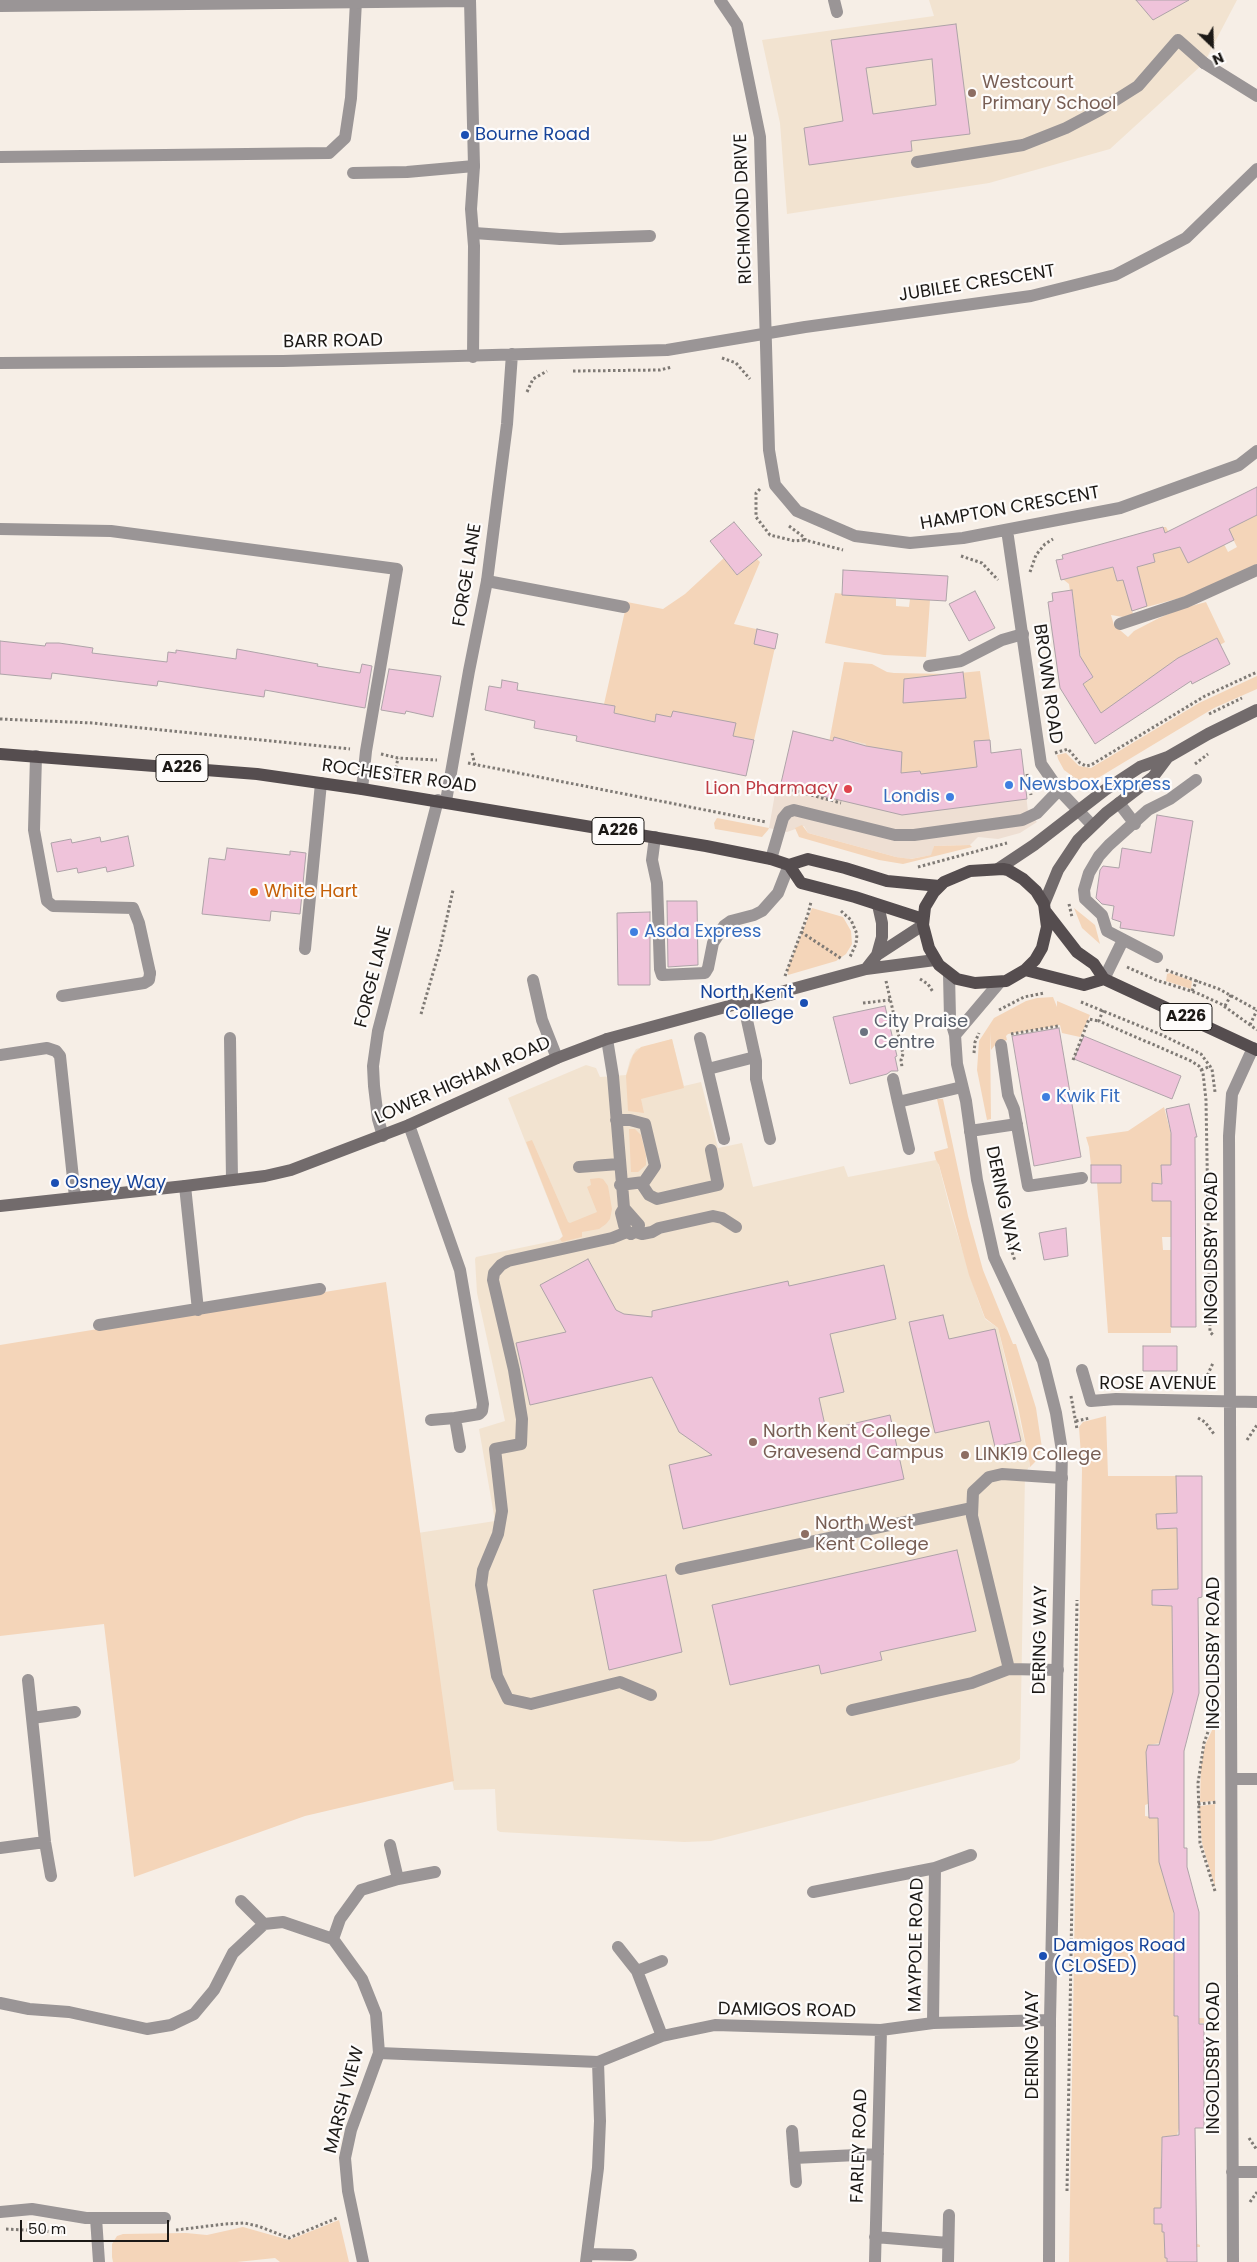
<!DOCTYPE html>
<style>
body{margin:0}
#map{position:relative;width:1257px;height:2262px;overflow:hidden;background:#f6eee6;font-family:Poppins,sans-serif}
canvas{display:block}
.north{position:absolute;left:1187px;top:20px;width:50px;height:50px;-webkit-text-stroke:4px #fefcfb;paint-order:stroke;rotate:156deg;font-size:14px;font-weight:700;line-height:20px;text-align:center;color:#1c1916}
.north::after{content:'';display:block;margin:auto;width:18px;height:22px;background:#1c1916;clip-path:polygon(50% 0,100% 100%,50% 72%,0 100%)}
.scale{position:absolute;left:20px;top:2220px;width:149px;height:22px;box-sizing:border-box;border:2px solid #1c1916;border-top:0;padding-left:6px;font-size:15px;line-height:18px;white-space:nowrap;color:#1c1916;-webkit-text-stroke:4px #fefcfb;paint-order:stroke}
</style>
<div id="map">
<canvas width="1257" height="2262"></canvas>
<div class="north">N</div>
<div class="scale">50 m</div>
</div>
<script>
const g = document.querySelector('canvas').getContext('2d');
g.lineJoin = 'round';
function fill(path, color) {
  g.fillStyle = color;
  g.fill(path, 'evenodd');
}
function shape(rows) {
  const path = new Path2D();
  for (const r of rows) {
    path.moveTo(r[0], r[1]);
    for (let i = 2; i < r.length; i += 2) path.lineTo(r[i], r[i + 1]);
  }
  return path;
}
function strokePath(path, color, width, dash) {
  g.strokeStyle = color;
  g.lineWidth = width;
  g.lineCap = dash ? 'butt' : 'round';
  g.setLineDash(dash || []);
  g.stroke(path);
}
function label(font, color, halo, rows, align = 'center') {
  g.font = font + ' Poppins,sans-serif';
  g.lineWidth = 4.5;
  g.setLineDash([]);
  g.textBaseline = 'middle';
  g.strokeStyle = halo;
  g.fillStyle = color;
  for (const [text, x, y, turn = 0] of rows) {
    g.save();
    g.translate(x, y);
    g.rotate((+turn || 0) * Math.PI / 180);
    g.textAlign = isNaN(turn) ? turn : align;
    if (halo) g.strokeText(text, 0, 0);
    g.fillText(text, 0, 0);
    g.restore();
  }
}
const built = shape([
 [793,731,811,735,807,753,849,740,867,744,862,767,881,748,902,752,904,773,920,771,922,783,948,770,956,769,974,741,990,740,991,753,1021,749,1028,812,1037,822,1020,833,998,839,978,837,970,845,934,846,932,855,910,859,896,857,808,833,804,826,787,832,769,828,777,782,781,783]
]);
const education = shape([
 [929,0,1237,0,1204,63,1110,149,989,183,787,214,780,123,762,40,934,16],
 [672,1039,684,1086,701,1082,718,1148,742,1143,753,1187,844,1166,848,1177,936,1160,938,1162,952,1217,978,1300,985,1319,998,1328,1030,1465,1025,1474,1020,1759,1014,1763,711,1841,684,1842,500,1832,497,1830,495,1789,454,1790,405,1535,495,1521,479,1429,505,1421,477,1293,475,1259,476,1257,558,1240,563,1237,508,1098,586,1065,596,1068,600,1077,626,1075,630,1060,636,1049]
]);
const green = shape([
 [1257,515,1257,564,1191,595,1132,611,1133,614,1123,617,1111,615,1114,625,1128,637,1134,631,1159,618,1180,609,1206,602,1225,642,1220,645,1216,638,1179,658,1125,696,1103,716,1083,684,1093,677,1089,670,1082,666,1072,591,1070,591,1069,584,1059,576,1063,575,1065,579,1113,567,1117,581,1123,580,1119,564,1155,562,1153,554,1169,550,1163,527,1166,527,1168,531,1219,534,1228,552,1237,547,1228,529],
 [724,558,737,575,757,559,760,562,734,624,778,634,754,740,734,736,731,746,678,731,656,715,654,725,653,721,629,717,617,743,622,715,614,713,615,706,604,704,627,602,663,609,685,594],
 [835,593,896,599,896,606,909,607,910,599,930,600,926,657,884,655,825,643],
 [844,662,872,664,887,672,894,673,950,674,980,671,990,740,975,742,978,770,948,771,922,783,920,771,904,773,898,784,901,752,881,748,879,765,862,767,866,744,849,740,842,771,828,748],
 [1257,676,1257,689,1214,708,1093,781,1085,781,1075,778,1064,770,1058,759,1057,755,1066,753,1079,766,1091,768,1199,703],
 [717,818,769,828,768,830,762,837,715,829,714,823],
 [802,825,808,833,896,857,911,859,931,855,934,846,970,845,972,847,903,864,879,860,799,837,795,828],
 [812,908,843,917,851,931,852,944,846,954,836,961,788,975,787,970],
 [1074,908,1095,925,1100,944,1082,928],
 [1170,973,1192,981,1191,989,1166,981,1167,974],
 [1053,997,1057,1007,1057,1001,1090,1015,1080,1037,1062,1033,1060,1025,1008,1034,1006,1036,1007,1040,995,1045,991,1050,990,1032,991,1119,987,1120,977,1070,979,1041,994,1018,1026,1001,1037,998],
 [672,1039,684,1088,641,1099,644,1113,628,1111,626,1076,633,1055,641,1047],
 [937,1099,943,1099,968,1216,983,1270,1013,1344,1016,1344,1036,1408,1042,1448,1035,1462,1029,1468,1029,1469,1030,1465,1018,1407,998,1328,985,1318,969,1275,939,1165,936,1160,934,1152,948,1148],
 [1164,1107,1173,1142,1171,1145,1171,1165,1161,1165,1162,1183,1152,1184,1152,1200,1171,1201,1171,1237,1162,1237,1163,1250,1171,1250,1171,1333,1108,1333,1097,1183,1121,1183,1121,1166,1091,1165,1089,1147,1086,1137,1128,1131],
 [629,1129,635,1129,641,1135,646,1155,646,1165,638,1172,631,1172],
 [532,1140,568,1222,570,1223,597,1212,587,1187,591,1185,590,1179,599,1178,603,1179,608,1186,612,1209,610,1219,606,1224,599,1229,582,1232,582,1237,562,1242,560,1239,563,1236,526,1142],
 [386,1282,454,1781,305,1816,134,1877,104,1624,0,1636,0,1345],
 [1106,1416,1108,1476,1176,1476,1177,1513,1157,1514,1157,1528,1177,1528,1178,1583,1203,1583,1198,1586,1198,1589,1152,1591,1152,1605,1172,1606,1173,1695,1161,1743,1148,1745,1148,1804,1145,1805,1145,1816,1158,1818,1162,1870,1173,1907,1174,2015,1199,2016,1199,2018,1204,2018,1204,2023,1178,2024,1179,2128,1177,2135,1162,2137,1161,2159,1169,2208,1154,2208,1154,2224,1162,2224,1162,2232,1169,2232,1200,2245,1200,2247,1165,2247,1167,2262,1069,2262,1082,1470,1079,1427,1083,1422],
 [1215,1724,1215,1801,1200,1802,1201,1765,1205,1745],
 [1215,1804,1215,1887,1202,1843,1199,1809,1200,1806],
 [339,2220,349,2262,280,2262,275,2258,237,2262,113,2262,112,2257,112,2244,117,2236,123,2234,186,2233,207,2235,243,2227,289,2240]
]);
const building = shape([
 [1136,0,1189,0,1153,20,1136,0],
 [956,24,970,134,911,141,912,151,809,165,804,128,843,121,831,40,956,24],
 [932,59,936,105,873,114,866,68,932,59],
 [1257,487,1257,515,1229,529,1234,540,1188,563,1180,547,1153,554,1155,562,1137,567,1147,606,1132,611,1123,580,1117,581,1113,567,1061,580,1056,560,1063,559,1062,555,1163,527,1165,533,1257,487],
 [734,522,762,555,737,575,710,541,734,522],
 [843,570,948,576,946,601,842,595,843,570],
 [1072,590,1080,656,1093,677,1083,684,1101,713,1178,658,1217,638,1230,664,1192,684,1191,681,1095,744,1060,688,1048,602,1053,601,1052,593,1072,590],
 [975,591,995,628,969,641,949,604,975,591],
 [757,629,778,634,775,649,754,644,757,629],
 [0,641,45,646,46,643,59,643,93,648,92,653,167,662,168,652,176,653,176,650,236,659,237,649,318,664,317,666,360,673,362,664,372,666,365,708,265,690,264,697,158,681,157,686,52,673,51,679,0,674,0,641],
 [389,669,441,676,433,717,406,711,405,714,381,710,389,669],
 [963,672,966,698,903,703,904,679,963,672],
 [502,680,518,683,517,690,615,706,614,713,655,722,656,714,671,717,673,711,736,723,733,736,754,740,746,776,576,741,577,736,534,728,535,721,485,710,489,686,501,688,502,680],
 [793,731,833,741,834,737,866,746,902,752,901,773,920,771,921,774,977,767,974,741,990,740,991,753,1021,749,1027,799,902,815,818,795,819,792,781,783,793,731],
 [1157,815,1193,821,1174,936,1120,928,1121,922,1112,919,1114,906,1102,904,1096,898,1100,870,1103,866,1119,868,1122,848,1151,853,1157,815],
 [128,836,134,866,107,872,106,867,78,873,77,868,57,872,51,843,71,839,72,843,100,837,101,842,128,836],
 [227,848,290,855,290,851,306,853,300,914,271,911,270,921,202,914,209,858,225,860,227,848],
 [667,901,697,901,698,965,668,967,667,901],
 [650,912,650,985,618,985,617,913,650,912],
 [885,1006,897,1056,895,1057,898,1071,891,1071,887,1074,850,1084,833,1017,885,1006],
 [1059,1028,1081,1157,1034,1166,1012,1036,1059,1028],
 [1084,1036,1181,1076,1172,1099,1074,1059,1084,1036],
 [1189,1104,1197,1137,1195,1137,1196,1327,1171,1327,1171,1201,1152,1201,1152,1183,1162,1184,1161,1165,1171,1165,1171,1133,1166,1109,1189,1104],
 [1091,1165,1121,1165,1121,1183,1091,1183,1091,1165],
 [1066,1228,1068,1256,1044,1260,1039,1233,1066,1228],
 [588,1259,616,1310,624,1314,652,1317,652,1311,788,1281,789,1286,884,1265,896,1319,830,1334,844,1392,819,1398,826,1430,890,1415,904,1479,683,1529,669,1465,712,1455,679,1432,652,1377,530,1405,516,1343,566,1332,540,1285,588,1259],
 [943,1315,949,1339,995,1329,1021,1441,995,1447,989,1421,935,1433,909,1322,943,1315],
 [1143,1346,1177,1346,1177,1371,1143,1371,1143,1346],
 [1176,1476,1202,1476,1202,1597,1198,1598,1199,1693,1184,1751,1184,1848,1187,1848,1187,1867,1199,1912,1199,2024,1204,2024,1204,2128,1195,2128,1197,2262,1167,2262,1167,2258,1165,2258,1164,2232,1162,2232,1162,2224,1154,2224,1154,2208,1161,2208,1162,2137,1179,2135,1178,2016,1174,2016,1174,1913,1159,1862,1158,1818,1149,1818,1146,1752,1148,1745,1159,1745,1173,1692,1172,1606,1152,1605,1152,1590,1178,1589,1177,1528,1157,1529,1156,1514,1177,1513,1176,1476],
 [957,1550,976,1631,880,1652,882,1660,821,1674,819,1665,730,1685,712,1605,957,1550],
 [666,1575,682,1652,609,1670,593,1590,666,1575]
]);
const path = shape([
 [722,358,736,363,750,379],
 [573,371,660,370,672,367],
 [527,392,533,379,547,371],
 [760,489,756,493,756,517,770,535,795,541,805,540],
 [789,526,805,538,805,540,843,550],
 [961,556,982,563,998,580],
 [1030,572,1036,555,1045,544,1053,539],
 [1209,714,1242,698],
 [0,719,93,723,350,749],
 [472,753,475,765],
 [1055,753,1068,749,1080,763,1086,766,1091,765,1205,696,1257,672],
 [381,754,398,758,437,760],
 [468,763,766,822],
 [1195,764,1208,754],
 [1027,774,1031,795],
 [394,778,398,758],
 [1072,779,1087,784],
 [792,790,841,803],
 [918,867,1007,843],
 [1069,904,1072,917],
 [841,911,851,920,857,934,856,944,850,957],
 [801,932,842,959],
 [1127,967,1156,980,1197,993,1221,1004,1257,1030],
 [1166,970,1219,989,1257,1010],
 [785,976,808,914,811,902],
 [920,979,928,984,933,992],
 [886,981,903,1054,901,1060,902,1067],
 [1192,991,1197,980],
 [1081,1002,1162,1035,1201,1054,1212,1069,1215,1092],
 [863,1003,890,1000],
 [1225,1006,1231,995],
 [999,1010,1024,997,1044,993],
 [1103,1010,1099,1021,1191,1061,1199,1066,1203,1073,1206,1100,1210,1332,1214,1336],
 [421,1014,440,949,453,890],
 [1250,1025,1257,1010],
 [1011,1034,1058,1026],
 [974,1053,975,1042,979,1033],
 [1073,1060,1089,1019,1099,1021],
 [1201,1070,1211,1066],
 [1009,1243,1015,1261],
 [1195,1384,1208,1374,1213,1363],
 [1071,1396,1077,1429],
 [1198,1418,1205,1422,1214,1434],
 [1076,1421,1090,1418],
 [1247,1440,1257,1425],
 [1198,1804,1217,1802],
 [1215,1891,1200,1843,1198,1783,1204,1743,1209,1729,1216,1719],
 [1249,2138,1257,2150],
 [1067,2191,1077,1600],
 [1250,2202,1257,2192],
 [6,2229,62,2232],
 [176,2230,225,2224,244,2223,258,2226,289,2238,337,2218]
]);
const lane = shape([
 [0,157,329,153,345,138,351,98,356,1],
 [917,162,1023,145,1066,128,1100,110,1138,86,1178,40,1204,63],
 [353,173,407,172,474,166],
 [474,233,560,239,650,236],
 [0,529,111,531,397,569,366,751,362,789],
 [487,581,624,607],
 [1120,624,1186,602,1257,570],
 [929,666,961,661,1002,640,1023,634],
 [1119,803,1135,824],
 [655,837,652,860,657,883,660,969,662,975,705,973,708,968,713,943,724,926,731,921,754,915,762,911,778,893,789,865],
 [771,859,783,818,788,812,794,810,895,835,914,835,1022,820,1037,813,1059,790],
 [305,949,321,783],
 [1157,957,1107,931,1102,915,1085,899,1084,890,1089,873,1099,856,1109,845,1148,810,1170,799,1196,780],
 [1104,979,1123,940],
 [62,996,144,983,149,980,150,973],
 [743,1002,756,1061,756,1079,770,1139],
 [230,1038,232,1180],
 [700,1038,724,1139],
 [607,1039,613,1076,624,1208,621,1213,624,1225],
 [1001,1045,1008,1095,1014,1109,1028,1186,1082,1178],
 [0,1055,47,1048,56,1051,60,1056,75,1197],
 [708,1069,755,1057],
 [893,1079,898,1102,962,1087],
 [898,1102,909,1149],
 [616,1120,630,1120,645,1124,655,1166,644,1182,620,1185],
 [970,1131,1017,1124],
 [579,1167,619,1164],
 [641,1183,649,1195,657,1199,718,1185,711,1150],
 [185,1186,198,1310],
 [624,1208,639,1225,638,1230,631,1234,626,1231,624,1225,627,1220,633,1219],
 [627,1232,612,1238,508,1261,501,1265,494,1273,493,1280,514,1370,522,1419,521,1444,495,1449,502,1511,498,1534,483,1570,481,1585,497,1676,508,1699,531,1704,620,1682,651,1695],
 [636,1232,642,1234,652,1232,659,1228,713,1216,722,1218,736,1227],
 [99,1325,320,1289],
 [681,1569,971,1508],
 [1009,1669,972,1516,973,1492,989,1477,1002,1474,1062,1478],
 [852,1710,972,1683,1009,1669,1058,1670],
 [1232,1779,1257,1779]
]);
const street = shape([
 [470,0,474,166,471,209,474,246,473,357],
 [720,0,737,25,760,137,769,450,775,485,797,511,855,536,910,543,963,538,1120,508,1239,465,1257,451],
 [834,0,837,12],
 [0,6,470,1],
 [1204,63,1257,96],
 [0,363,283,361,667,350,805,327,1031,296,1115,275,1186,238,1257,169],
 [1007,530,1041,764,1059,790,1092,825],
 [36,756,34,830,47,901,53,906,133,908,139,923,150,973],
 [446,801,469,671,487,581,507,424,512,354],
 [949,974,950,1018,955,1035,957,1064,966,1101,977,1180,994,1257,1043,1361,1056,1413,1062,1451,1050,2020,1049,2262],
 [533,980,542,1020,557,1058],
 [955,1035,999,983],
 [409,1125,460,1270,483,1404,482,1411,479,1414,455,1418,460,1447],
 [383,1136,378,1119,374,1086,373,1066,378,1031,438,800],
 [1082,1370,1091,1401,1116,1399,1257,1402],
 [431,1420,455,1418],
 [28,1680,45,1842,51,1876],
 [32,1718,75,1712],
 [390,1845,398,1879],
 [0,1848,45,1842],
 [813,1892,935,1868,971,1855],
 [241,1901,264,1924],
 [333,1939,340,1919,361,1890,398,1879,435,1872],
 [618,1947,637,1971,662,2036],
 [637,1971,662,1961],
 [0,2003,29,2009,69,2012,147,2029,171,2025,194,2014,214,1990,233,1953,264,1924,283,1922,333,1939,362,1979,376,2014,379,2053,351,2130,345,2158,348,2191,363,2262],
 [933,2023,935,1868],
 [379,2053,598,2062,662,2036,715,2025,881,2030,933,2023,1050,2020],
 [792,2131,796,2182],
 [794,2158,878,2154],
 [1232,2172,1257,2172],
 [0,2212,32,2209,86,2218,165,2218],
 [96,2218,99,2262],
 [875,2237,948,2243],
 [587,2254,631,2255],
 [586,2262,598,2168,600,2121,598,2062],
 [875,2262,881,2030],
 [948,2262,949,2215],
 [1233,2262,1229,1136,1232,1094,1253,1048]
]);
const secondary = shape([
 [998,869,1034,845,1105,790,1140,767,1168,757,1208,734,1257,710],
 [1044,904,1058,870,1078,840,1106,813,1153,777,1168,757],
 [877,955,923,925],
 [866,969,877,955,882,937,882,923,878,905],
 [0,1206,185,1186,265,1176,291,1170,409,1125,557,1058,607,1039,866,969,935,960]
]);
const primary = shape([
 [0,754,257,774,362,789,706,846,771,859,789,865,808,859,845,868,887,881,939,886],
 [789,865,801,883,855,897,923,919],
 [1003,869,1008,870,1023,879,1036,891,1044,904,1047,927,1042,948,1035,960,1025,970,1006,981,975,983,957,979,939,965,929,948,923,925,925,907,934,892,944,882,970,871,1003,869],
 [1046,912,1077,952,1094,964,1104,979],
 [1025,970,1084,985,1104,979,1257,1050]
]);
const markers = [
 [972,93,5,"#8d6e63"],
 [465,135,5,"#1a4fb4"],
 [1009,785,5,"#3f7fe0"],
 [848,789,5,"#e0444e"],
 [950,797,5,"#3f7fe0"],
 [254,892,5,"#e8710a"],
 [634,932,5,"#3f7fe0"],
 [804,1003,5,"#1a4fb4"],
 [864,1032,5,"#6b7280"],
 [1046,1097,5,"#3f7fe0"],
 [55,1183,5,"#1a4fb4"],
 [753,1442,5,"#8d6e63"],
 [965,1455,5,"#8d6e63"],
 [805,1534,5,"#8d6e63"],
 [1043,1956,5,"#1a4fb4"]
];
const shields = [
 [182,768,52],
 [618,831,52],
 [1186,1017,52]
];
const shieldNames = [
 ["A226",182,768],
 ["A226",618,831],
 ["A226",1186,1017]
];
const educationNames = [
 ["Westcourt",982,83],
 ["Primary School",982,104],
 ["North Kent College",763,1432],
 ["Gravesend Campus",763,1453],
 ["LINK19 College",975,1455],
 ["North West",815,1524],
 ["Kent College",815,1545]
];
const transitNames = [
 ["Bourne Road",475,135],
 ["North Kent",794,993,"right"],
 ["College",794,1014,"right"],
 ["Osney Way",65,1183],
 ["Damigos Road",1053,1946],
 ["(CLOSED)",1053,1967]
];
const streetNames = [
 ["RICHMOND DRIVE",744,209,-92],
 ["JUBILEE CRESCENT",977,284,-9],
 ["BARR ROAD",333,342,-1],
 ["HAMPTON CRESCENT",1010,509,-10],
 ["FORGE LANE",468,575,-81],
 ["BROWN ROAD",1047,684,82],
 ["ROCHESTER ROAD",399,777,8],
 ["FORGE LANE",374,977,-76],
 ["LOWER HIGHAM ROAD",463,1081,-24],
 ["DERING WAY",1002,1200,78],
 ["INGOLDSBY ROAD",1212,1248,-90],
 ["ROSE AVENUE",1158,1384],
 ["DERING WAY",1041,1640,-89],
 ["INGOLDSBY ROAD",1214,1653,-90],
 ["MAYPOLE ROAD",917,1945,-89],
 ["DAMIGOS ROAD",787,2011,1],
 ["DERING WAY",1033,2045,-90],
 ["INGOLDSBY ROAD",1214,2058,-90],
 ["MARSH VIEW",345,2100,-75],
 ["FARLEY ROAD",860,2146,-88]
];
const shopNames = [
 ["Newsbox Express",1019,785],
 ["Londis",940,797,"right"],
 ["Asda Express",644,932],
 ["Kwik Fit",1056,1097]
];
const healthNames = [
 ["Lion Pharmacy",838,789]
];
const foodNames = [
 ["White Hart",264,892]
];
const worshipNames = [
 ["City Praise",874,1022],
 ["Centre",874,1043]
];
fill(built, '#eedfd3');
fill(education, '#f2e3d0');
fill(green, '#f4d5b9');
fill(building, '#efc3da');
strokePath(building, '#aea3a8', 1);
strokePath(path, '#7f7a75', 3, [2.5, 2.5]);
strokePath(lane, '#9a9596', 12);
strokePath(street, '#9a9596', 12);
strokePath(secondary, '#726b6c', 12);
strokePath(primary, '#554d4f', 12);
for (const [x, y, r, color] of markers) {
  const dot = new Path2D();
  dot.arc(x, y, r, 0, 2 * Math.PI);
  g.fillStyle = color;
  g.fill(dot);
  strokePath(dot, '#fefcfb', 2);
}
for (const [x, y, w] of shields) {
  const box = new Path2D();
  box.roundRect(x - w / 2, y - 13.5, w, 27, 4);
  g.fillStyle = '#fefcfb';
  g.fill(box);
  strokePath(box, '#1c1916', 1);
}
label('bold 16px', '#1c1916', null, shieldNames);
label('18px', '#785e54', '#fefcfb', educationNames, 'left');
label('18px', '#164399', '#fefcfb', transitNames, 'left');
label('18px', '#1c1916', '#fefcfb', streetNames);
label('18px', '#366cbe', '#fefcfb', shopNames, 'left');
label('18px', '#be3a42', '#fefcfb', healthNames, 'right');
label('18px', '#c56008', '#fefcfb', foodNames, 'left');
label('18px', '#5b616d', '#fefcfb', worshipNames, 'left');
</script>
